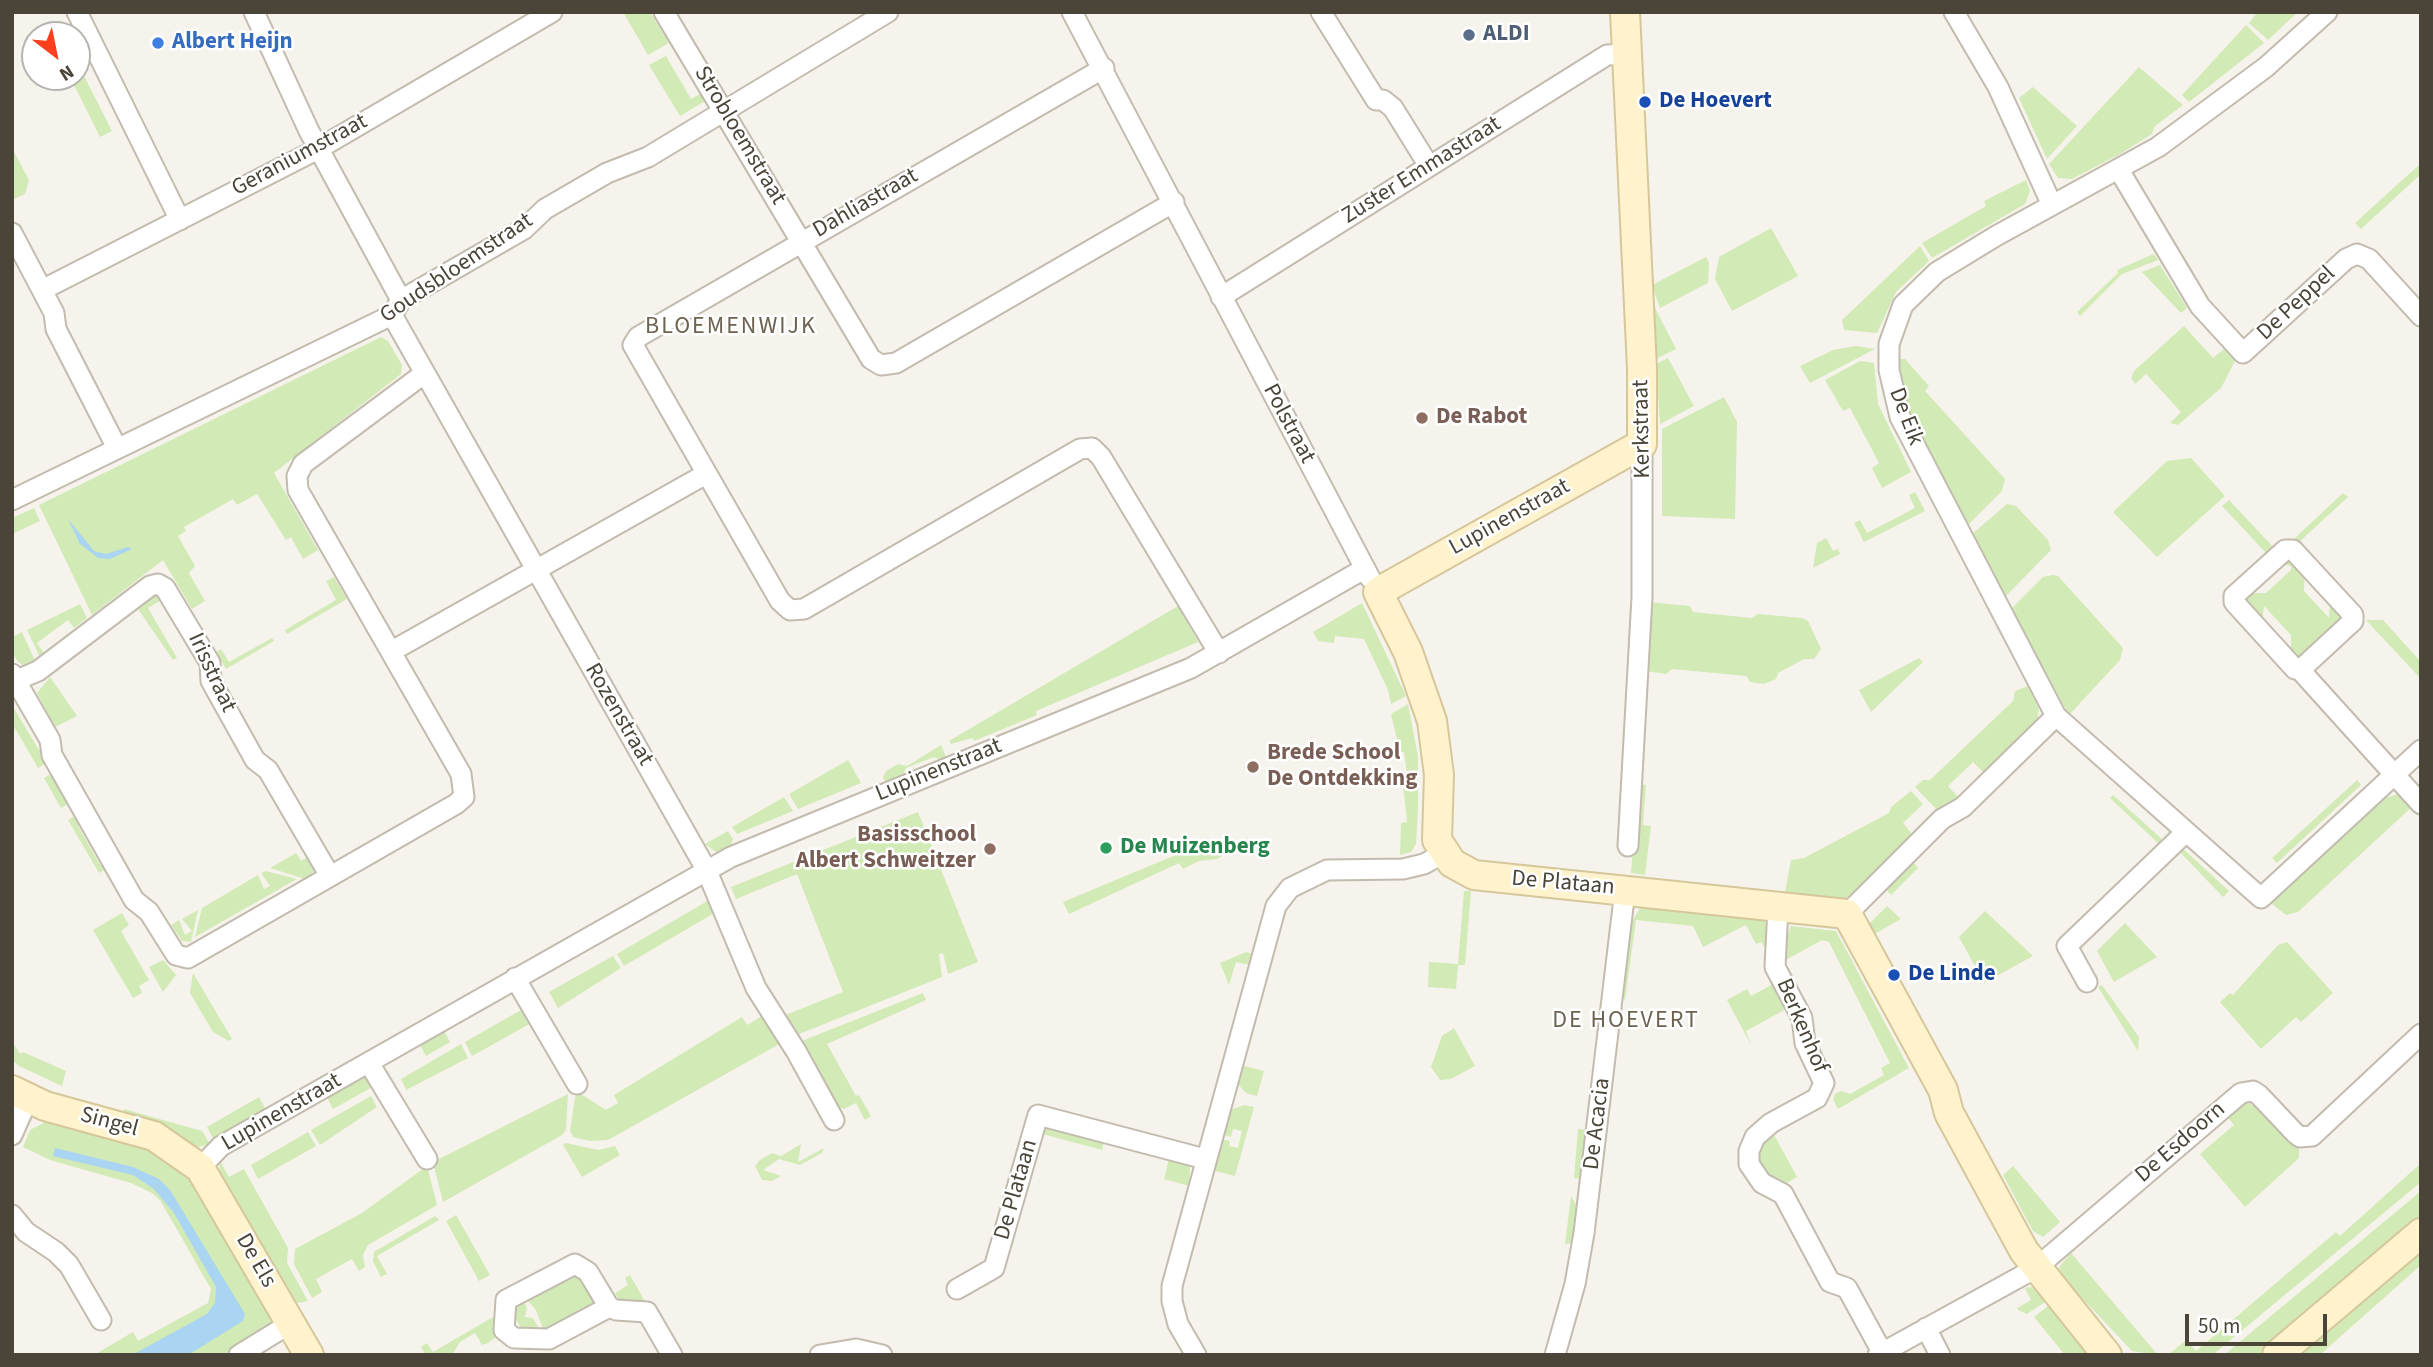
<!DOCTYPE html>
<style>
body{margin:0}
#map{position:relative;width:2433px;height:1367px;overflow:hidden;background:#f6f3ec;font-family:"Source Sans 3",sans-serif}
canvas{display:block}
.frame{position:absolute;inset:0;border:14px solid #4b4439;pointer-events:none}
.north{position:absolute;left:21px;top:21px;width:70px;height:70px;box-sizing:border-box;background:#fff;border:2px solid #b7b4b0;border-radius:50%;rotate:148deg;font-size:19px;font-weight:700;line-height:28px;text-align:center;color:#4b4439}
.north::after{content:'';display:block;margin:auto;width:24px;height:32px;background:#fc3f1d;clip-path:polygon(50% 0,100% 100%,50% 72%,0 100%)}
.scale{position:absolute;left:2185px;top:1314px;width:142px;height:32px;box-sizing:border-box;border:4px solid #4b4439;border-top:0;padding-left:9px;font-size:21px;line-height:24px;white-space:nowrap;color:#4b4439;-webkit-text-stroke:5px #fff;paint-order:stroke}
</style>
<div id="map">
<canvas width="2433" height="1367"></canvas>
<div class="frame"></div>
<div class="north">N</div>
<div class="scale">50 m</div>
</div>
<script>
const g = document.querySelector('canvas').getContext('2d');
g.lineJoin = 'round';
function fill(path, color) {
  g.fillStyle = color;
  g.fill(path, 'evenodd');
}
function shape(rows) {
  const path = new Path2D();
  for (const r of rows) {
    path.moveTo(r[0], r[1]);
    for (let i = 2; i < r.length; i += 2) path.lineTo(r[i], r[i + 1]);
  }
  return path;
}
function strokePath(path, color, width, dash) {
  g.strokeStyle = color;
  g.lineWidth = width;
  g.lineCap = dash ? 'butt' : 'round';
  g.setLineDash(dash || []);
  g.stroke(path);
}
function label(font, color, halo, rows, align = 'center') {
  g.font = font + ' "Source Sans 3",sans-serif';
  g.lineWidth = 5;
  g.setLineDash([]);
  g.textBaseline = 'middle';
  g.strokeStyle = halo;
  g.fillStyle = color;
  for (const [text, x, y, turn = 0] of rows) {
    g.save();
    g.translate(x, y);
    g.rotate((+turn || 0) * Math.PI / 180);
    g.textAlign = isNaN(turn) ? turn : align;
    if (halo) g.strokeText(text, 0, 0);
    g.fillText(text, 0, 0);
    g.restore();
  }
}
const green = shape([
 [623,12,650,12,669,43,648,55],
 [2258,12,2298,12,2268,40,2249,23],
 [2246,25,2264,43,2189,102,2182,95],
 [666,56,691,99,707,90,710,98,680,116,649,65],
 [77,62,112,131,100,137,70,77,77,77],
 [2139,67,2183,105,2155,126,2152,134,2120,154,2072,179,2058,178,2049,164],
 [2033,87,2077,126,2047,159,2019,98],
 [12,148,29,180,25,194,12,200],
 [2421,163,2421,174,2361,229,2355,223],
 [2026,180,2030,191,2025,204,1932,258,1922,243,1986,206,1984,201],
 [1771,228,1798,276,1732,311,1715,279,1719,257],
 [1920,246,1929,261,1896,292,1877,333,1844,330,1842,320],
 [2154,254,2158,260,2122,274,2080,316,2077,312,2118,273,2117,270],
 [1706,257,1709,263,1708,283,1660,308,1652,285],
 [2160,265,2187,308,2181,313,2142,272],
 [1654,306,1676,349,1656,359],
 [2184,326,2213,358,2224,349,2235,361,2221,388,2178,425,2170,423,2181,412,2146,374,2135,384,2131,378,2134,371],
 [381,337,388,341,402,365,401,374,274,473,318,550,303,559,291,537,286,540,257,494,237,505,233,499,184,527,186,531,178,536,195,566,189,573,205,601,192,609,163,560,92,615,39,505],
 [1856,346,1875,349,1810,383,1800,366,1833,350],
 [1668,358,1694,406,1660,424,1656,364],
 [1898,359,1905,359,1929,386,1925,391,2005,479,2002,491,1968,525,1911,415],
 [1860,361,1874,363,1878,404,1911,472,1882,488,1872,468,1879,463,1850,408,1843,411,1825,380],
 [1724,397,1737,422,1735,519,1662,516,1662,429],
 [2191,458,2225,496,2157,557,2113,512,2167,461],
 [1915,492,1925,511,1864,542,1854,523,1860,520,1867,533,1915,508,1909,495],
 [2343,493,2348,497,2297,544,2295,538],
 [2229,500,2275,549,2268,555,2222,506],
 [2007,504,2016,506,2048,540,2051,550,2004,598,1972,534],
 [34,508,40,521,12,534,12,518],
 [1826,538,1833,551,1838,549,1840,554,1813,568,1817,543],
 [2292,558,2305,571,2304,591,2329,618,2330,598,2344,618,2297,663,2291,656,2291,635,2264,606,2262,624,2244,601,2246,593,2266,593,2291,570,2291,566,2277,564],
 [2053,575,2058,576,2123,648,2120,660,2069,715,2011,609,2043,577],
 [334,577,347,599,287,634,285,630,336,600,326,581],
 [156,595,163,599,148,608,177,658,173,660,138,609],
 [1648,602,1690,606,1693,612,1752,618,1758,614,1802,618,1808,621,1821,649,1814,659,1804,659,1778,673,1776,679,1764,684,1750,682,1746,676,1672,669,1666,674,1645,671],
 [1362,603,1406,696,1391,704,1388,690,1364,639,1335,636,1334,643,1318,641,1313,632],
 [80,604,87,618,74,628,68,620,37,643,46,656,41,659,27,630],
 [1178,606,1198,642,1036,711,1037,715,974,741,972,738,951,744,949,741],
 [2366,620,2383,620,2421,662,2421,679],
 [22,632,36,663,26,667,18,662,12,652,12,637],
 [272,638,274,641,226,669,216,652,221,649,229,662],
 [1919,658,1923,662,1871,712,1859,690],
 [50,677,77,716,55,727,37,693],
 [2028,686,2039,709,2037,721,1985,774,1973,762,1948,786,1959,798,1938,811,1915,787,1923,780,1930,780,2013,701,2015,691],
 [1408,704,1418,756,1418,807,1416,844,1411,852,1400,855,1401,823,1407,822,1402,774,1407,773,1404,752,1400,752,1391,714],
 [12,705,39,750,43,748,48,762,38,768,12,723],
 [941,745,947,759,942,761,934,757,906,768,902,777,886,784,883,777,886,771,898,764,907,766],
 [848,760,861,783,798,809,789,794],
 [54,772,71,802,61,808,44,778],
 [2357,780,2361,785,2277,863,2272,858],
 [1638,784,1646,785,1643,825,1651,826,1645,875,1631,873],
 [1911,791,1923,804,1903,823,1913,835,1850,895,1844,900,1784,898,1791,860,1804,858,1889,813,1891,807],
 [2398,794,2414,805,2298,912,2286,915,2268,901,2379,800],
 [2113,795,2163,840,2159,844,2110,798],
 [784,797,793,811,737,834,732,827],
 [918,812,978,962,948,974,943,953,939,954,942,977,794,1036,783,1016,843,992,797,874,736,899,731,887],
 [78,814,78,826,100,865,108,868,99,873,68,820],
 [728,831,733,839,730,848,716,852,705,844],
 [1217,843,1222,856,1217,859,1199,861,1183,869,1179,863,1069,914,1063,902,1183,852,1185,856],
 [2181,847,2229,891,2223,897,2178,850],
 [296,853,301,861,311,855,316,867,308,880,270,868],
 [1911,860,1918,868,1891,895,1884,887],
 [266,871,297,879,195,937,202,908,258,875,264,889,270,886,261,873],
 [1464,891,1471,891,1465,965,1458,965,1456,989,1428,987,1429,962,1458,964],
 [709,900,716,912,624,966,617,954],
 [1642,905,1765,921,1768,953,1761,942,1756,944,1746,925,1703,947,1693,926,1636,920,1625,1000,1620,994,1629,926],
 [1887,906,1901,919,1873,935,1868,925],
 [198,910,191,942,182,941,171,925,179,920,185,935,192,931,182,919],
 [1985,911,2033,956,1984,983,1959,937],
 [122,913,129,925,121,931,149,980,139,986,142,993,133,998,93,930],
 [2125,923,2157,957,2114,982,2097,951],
 [1791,926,1836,931,1909,1068,1838,1109,1833,1099,1835,1094,1841,1091,1850,1094,1884,1075,1881,1068,1890,1063,1829,942,1822,940,1782,962,1782,949],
 [2287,942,2333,993,2301,1022,2296,1017,2261,1049,2220,1002,2230,993,2233,995,2278,945],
 [1246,952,1253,954,1250,965,1236,962,1229,985,1220,963],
 [613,956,621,968,558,1008,549,992],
 [163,960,176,975,163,992,149,967],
 [193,973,232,1039,229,1041,213,1032,190,993],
 [1775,983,1788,1008,1746,1031,1751,1045,1727,1000,1747,989,1751,996],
 [2102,985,2139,1037,2138,1051,2098,987],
 [923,993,926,1000,827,1044,856,1096,859,1095,871,1116,865,1120,856,1103,844,1109,834,1106,799,1042],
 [526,1007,533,1022,472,1056,465,1042],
 [764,1015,783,1042,608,1140,590,1141,573,1137,570,1131,576,1091,606,1110,618,1103,614,1095,742,1017,747,1025],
 [1454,1028,1475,1066,1451,1079,1440,1080,1431,1067,1442,1036],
 [443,1029,450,1042,426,1056,419,1043],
 [12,1041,20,1054,23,1052,66,1071,62,1086,19,1066,12,1060],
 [461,1044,468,1058,406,1090,401,1079],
 [1240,1065,1264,1071,1257,1096,1246,1093,1237,1083],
 [369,1072,376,1085,333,1109,326,1096],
 [568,1094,566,1130,562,1135,443,1202,433,1162],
 [371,1096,377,1107,320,1145,311,1130],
 [259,1097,267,1112,215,1142,207,1127],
 [2245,1102,2261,1109,2299,1149,2299,1158,2245,1207,2200,1154,2234,1125,2225,1114],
 [1244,1105,1254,1107,1235,1176,1211,1170,1220,1139,1230,1141,1229,1146,1238,1148,1242,1131,1233,1129,1231,1137,1221,1134,1230,1110],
 [124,1109,202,1131,210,1144,191,1149,122,1117],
 [49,1120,133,1138,190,1171,274,1315,268,1328,223,1355,94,1355,133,1332,138,1341,208,1303,211,1289,160,1200,152,1193,131,1183,50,1160,23,1147,30,1130],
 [1046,1125,1105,1138,1102,1150,1039,1133],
 [1578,1129,1588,1130,1583,1179,1574,1178],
 [1772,1131,1797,1177,1785,1184,1773,1182,1755,1159,1755,1151],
 [308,1132,316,1146,258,1179,251,1165],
 [566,1143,598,1150,615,1146,620,1155,582,1177,563,1145],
 [801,1144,798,1162,824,1148,822,1153,800,1165,779,1159,763,1170,781,1176,772,1181,762,1180,755,1166,760,1160,772,1153,781,1156],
 [1170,1155,1186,1162,1190,1167,1189,1186,1164,1179],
 [220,1161,229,1177,244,1169,288,1248,287,1263,308,1301,292,1304,219,1174],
 [2421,1163,2421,1182,2216,1352,2212,1355,2168,1355,2186,1340,2196,1351,2336,1232,2340,1236],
 [427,1166,437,1205,368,1245,363,1255,365,1267,359,1271,352,1259,316,1279,322,1292,312,1298,294,1264,295,1249,362,1213],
 [2013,1166,2060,1222,2043,1237,2033,1231,2003,1175],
 [2421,1191,2421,1218,2289,1330,2259,1355,2224,1355],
 [1571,1196,1579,1210,1573,1243,1565,1244],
 [456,1215,490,1275,479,1281,446,1221],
 [435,1216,439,1220,377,1256,387,1274,381,1277,373,1261,374,1252],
 [2421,1248,2421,1265,2322,1353,2299,1355],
 [2071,1253,2158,1355,2132,1351,2062,1277,2059,1267],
 [569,1274,580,1274,595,1300,593,1306,543,1329,536,1310,526,1299],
 [630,1275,647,1305,622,1305,615,1293,628,1285,625,1278],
 [2032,1287,2045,1302,2027,1314,2018,1310,2017,1308,2031,1300,2025,1288],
 [523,1300,527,1308,525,1317,533,1318,541,1332,523,1331,515,1318,516,1304],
 [2048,1306,2087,1355,2065,1355,2034,1317],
 [493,1317,495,1338,488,1343,482,1345,475,1333,460,1342,452,1355,426,1355,421,1347,427,1343,433,1352]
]);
const water = shape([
 [68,519,94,551,106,554,128,547,132,549,110,559,98,558,80,544],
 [55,1148,133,1167,159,1179,170,1190,245,1314,243,1321,188,1355,132,1355,207,1314,215,1303,216,1287,174,1213,154,1189,133,1175,53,1156]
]);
const street = shape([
 [77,12,180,220],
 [254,12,309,131,401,300],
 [664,12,871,359,881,365,896,363,1174,202],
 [1072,12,1370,578],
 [1321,12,1376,100,1383,100,1393,108,1429,166],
 [1954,12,1998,87,2052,205],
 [2327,12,2266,67,2158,147,1996,236,1937,272,1903,305,1889,344,1889,370,1900,417,2056,716,2261,898,2421,750],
 [1104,68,638,337,633,345,780,601,790,610,804,609,1080,449,1092,448,1101,457,1219,653],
 [2119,170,2200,306,2243,353,2346,259,2357,254,2369,259,2421,316],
 [12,233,54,313,56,329,117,448],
 [42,290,318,149,552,12],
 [1221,297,1607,55,1626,54],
 [392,315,706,869,756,988,796,1051,834,1120],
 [12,500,392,315,401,300,524,229,545,209,607,173,648,157,888,12],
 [392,651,706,474],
 [2300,670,2353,621,2353,615,2293,550,2285,550,2234,596,2234,602,2295,669,2300,670,2421,804],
 [12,674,50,740,52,755,125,884,134,900,149,912,176,955,188,958,456,804,464,797,461,774,298,490,297,476,303,464,425,373],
 [12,682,38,671,150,586,158,584,165,588,210,663,211,681,255,760,268,770,330,876],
 [1628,846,1642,597,1642,444],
 [1778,907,1775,967,1802,1018,1805,1043,1824,1083,1817,1098,1771,1123,1755,1137,1749,1151,1749,1164,1762,1183,1783,1194,1830,1282,1847,1288,1882,1352],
 [1847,914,1942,819,1963,807,2056,716],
 [515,978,577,1084],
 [2087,982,2067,946,2186,832],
 [369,1063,427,1159],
 [12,1135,28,1099],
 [200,1168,221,1146,731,857,1191,668,1364,569],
 [12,1215,26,1232,56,1252,69,1265,101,1320],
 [957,1289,994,1268,1038,1115,1205,1159],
 [609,1307,549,1339,514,1338,504,1330,506,1300,575,1264,588,1272,609,1307,616,1310,647,1312,672,1355],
 [1926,1328,1940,1355],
 [239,1355,291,1323],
 [820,1355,856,1349,882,1355],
 [1196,1355,1178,1324,1172,1301,1172,1286,1276,906,1290,888,1327,870,1403,869,1424,864,1444,853],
 [1555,1355,1575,1284,1584,1233,1625,890],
 [1878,1355,2036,1268,2241,1093,2253,1091,2259,1095,2295,1133,2300,1137,2312,1136,2421,1034]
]);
const secondary = shape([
 [1625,12,1642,369,1642,444,1378,592,1408,652,1432,721,1439,775,1437,840,1452,863,1474,875,1847,914,1943,1090,1949,1113,2024,1251,2107,1355],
 [12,1090,45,1106,154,1136,200,1168,309,1355],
 [2277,1355,2421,1233]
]);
const markers = [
 [1469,35,7,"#5c6f8a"],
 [158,43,7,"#3f7fe0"],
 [1645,102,7,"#1a4fb4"],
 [1422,418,7,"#8d6e63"],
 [1253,767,7,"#8d6e63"],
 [1106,848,7,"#2e9e5b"],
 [990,849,7,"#8d6e63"],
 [1894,975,7,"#1a4fb4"]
];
const serviceNames = [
 ["ALDI",1483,35]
];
const shopNames = [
 ["Albert Heijn",172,43]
];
const transitNames = [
 ["De Hoevert",1659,102],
 ["De Linde",1908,975]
];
const streetNames = [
 ["Strobloemstraat",739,136,59],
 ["Geraniumstraat",300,156,-28],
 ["Zuster Emmastraat",1422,171,-32],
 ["Dahliastraat",866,204,-30],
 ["Goudsbloemstraat",457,269,-34],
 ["De Peppel",2297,304,-43],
 ["De Eik",1905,417,69],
 ["Polstraat",1288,424,62],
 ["Kerkstraat",1643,429,-91],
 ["Lupinenstraat",1510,518,-29],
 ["Irisstraat",211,673,65],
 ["Rozenstraat",618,715,60],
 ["Lupinenstraat",939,771,-22],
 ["De Plataan",1563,884,5],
 ["Berkenhof",1801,1026,67],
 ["Lupinenstraat",282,1113,-30],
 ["Singel",109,1123,15],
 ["De Acacia",1598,1124,-83],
 ["De Esdoorn",2181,1143,-41],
 ["De Plataan",1017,1190,-74],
 ["De Els",255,1261,60]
];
const educationNames = [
 ["De Rabot",1436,418],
 ["Brede School",1267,754],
 ["De Ontdekking",1267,780],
 ["Basisschool",976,836,"right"],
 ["Albert Schweitzer",976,862,"right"]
];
const leisureNames = [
 ["De Muizenberg",1120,848]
];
const neighbourhoodNames = [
 ["BLOEMENWIJK",731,328],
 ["DE HOEVERT",1626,1022]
];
fill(green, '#d2eab5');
fill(water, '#a9d4f2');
strokePath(street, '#c2bbae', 23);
strokePath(secondary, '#d6c79b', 32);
strokePath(street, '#fff', 19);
strokePath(secondary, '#fff3cd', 28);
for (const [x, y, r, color] of markers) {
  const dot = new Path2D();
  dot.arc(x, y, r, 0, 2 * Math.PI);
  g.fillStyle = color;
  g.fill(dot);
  strokePath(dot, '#fff', 2.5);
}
label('bold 23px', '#4e5e75', '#fff', serviceNames, 'left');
label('bold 23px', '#366cbe', '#fff', shopNames, 'left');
label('bold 23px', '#164399', '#fff', transitNames, 'left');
label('23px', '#4b4439', '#fff', streetNames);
label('bold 23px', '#785e54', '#fff', educationNames, 'left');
label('bold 23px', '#27864d', '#fff', leisureNames, 'left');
g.letterSpacing = '2px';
label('24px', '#6e6250', '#fff', neighbourhoodNames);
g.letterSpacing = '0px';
</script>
